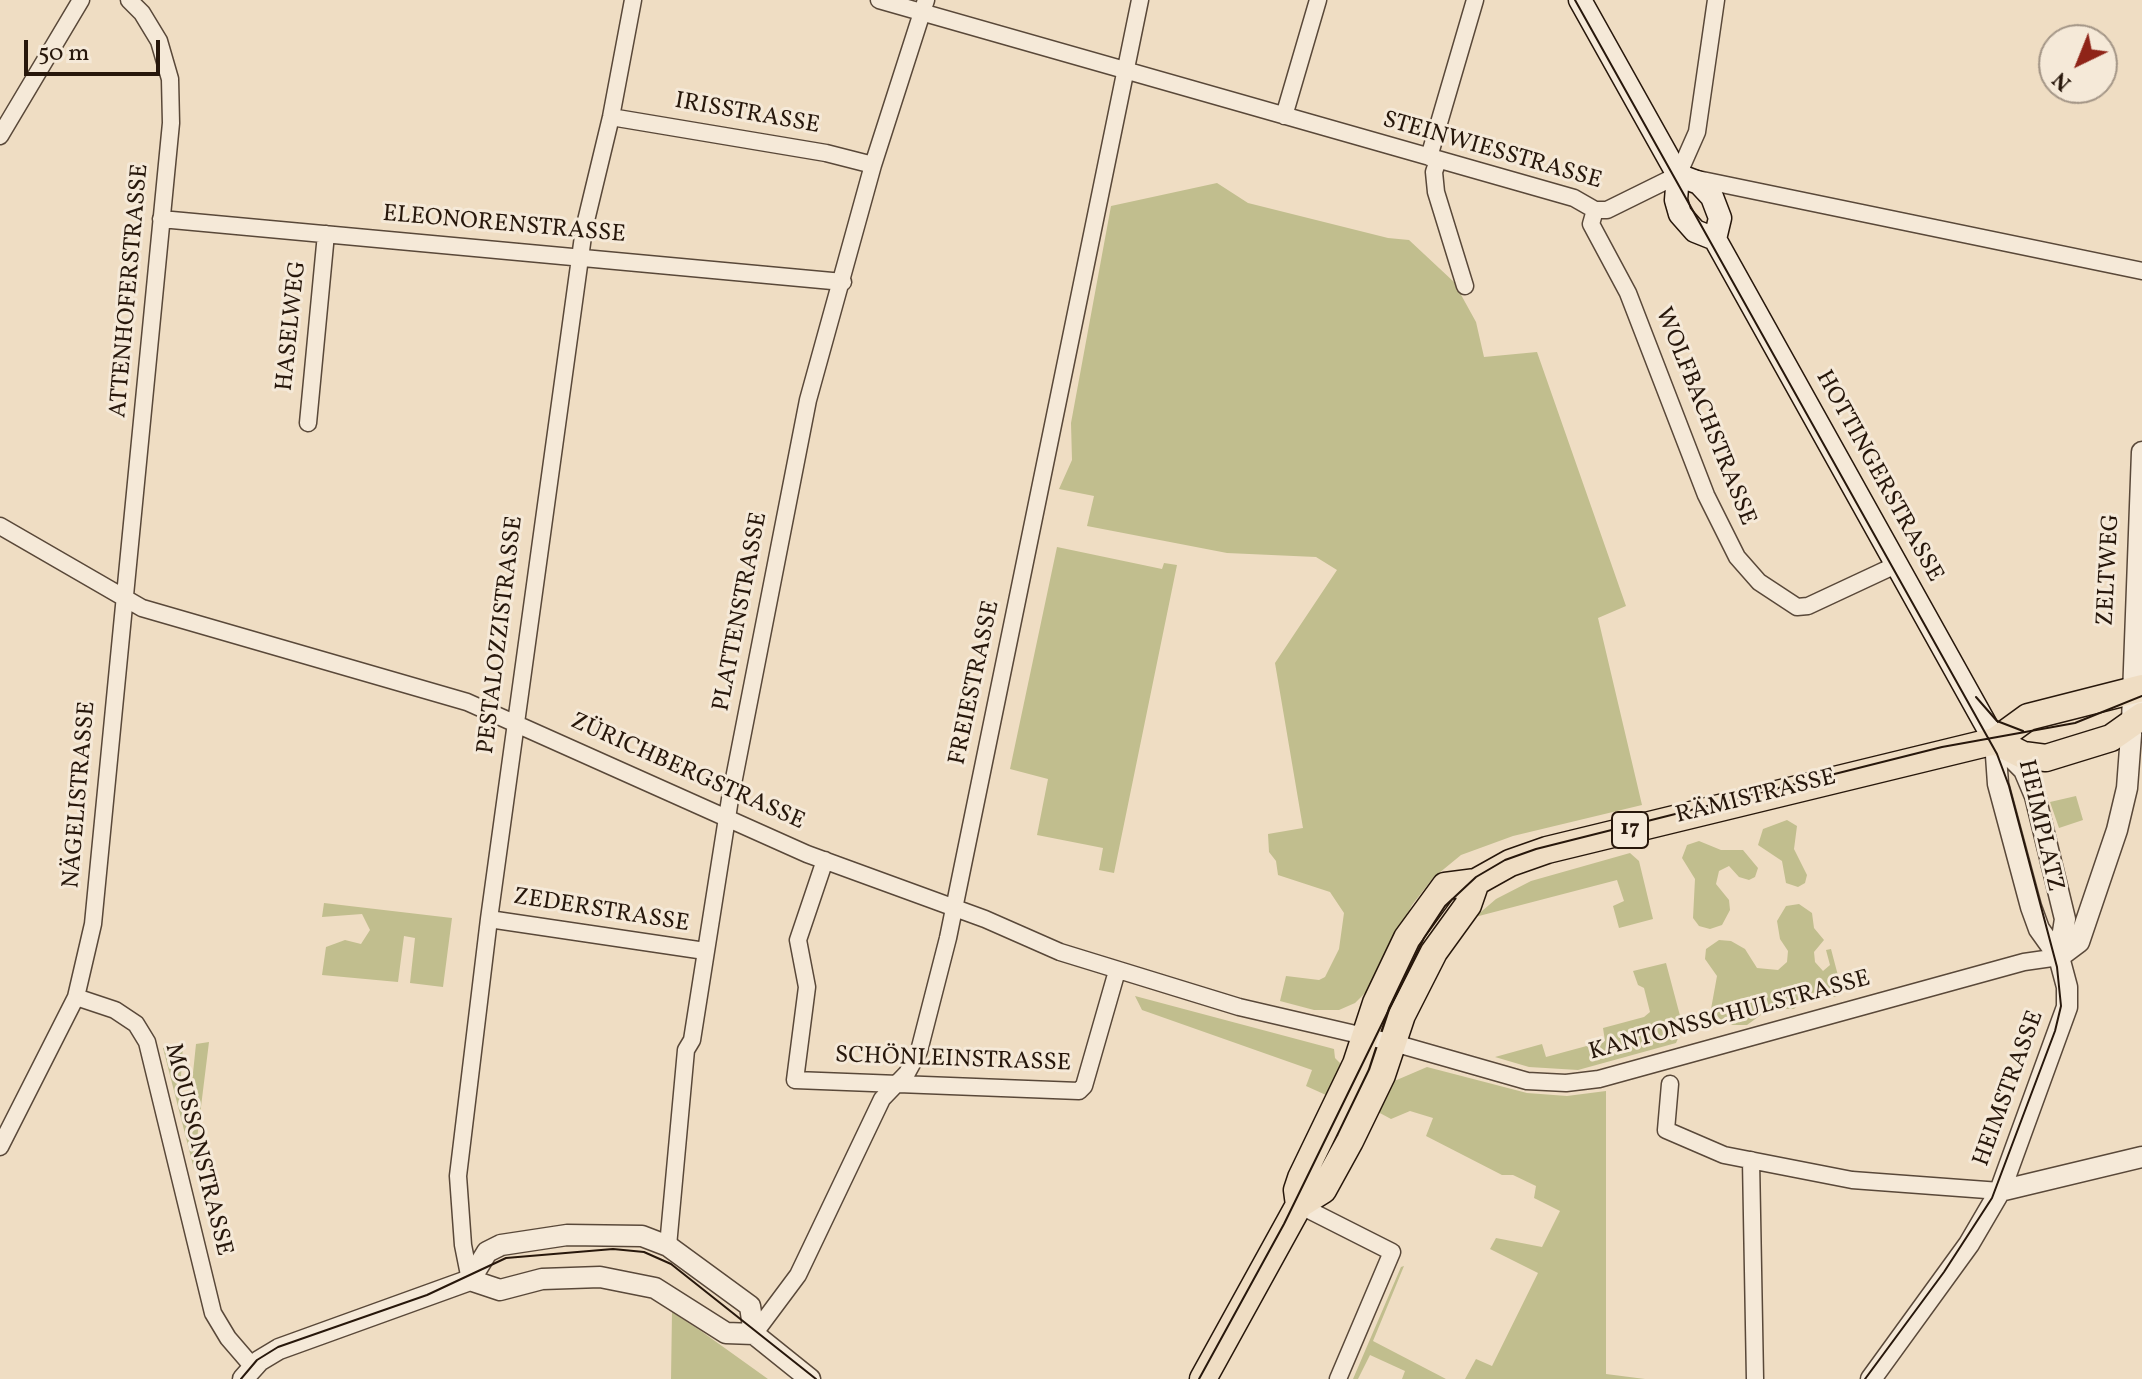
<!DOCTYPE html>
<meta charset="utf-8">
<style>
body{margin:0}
#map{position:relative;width:2142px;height:1379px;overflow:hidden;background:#efddc3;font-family:Vollkorn,serif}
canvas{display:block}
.north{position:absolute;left:2038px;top:24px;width:80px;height:80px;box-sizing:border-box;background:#f5e9d8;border:2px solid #a39586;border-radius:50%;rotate:223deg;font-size:22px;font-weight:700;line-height:32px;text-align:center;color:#27170b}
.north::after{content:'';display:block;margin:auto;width:28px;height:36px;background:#8f2418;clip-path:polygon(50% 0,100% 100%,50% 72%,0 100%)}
.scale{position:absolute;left:24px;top:40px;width:136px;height:36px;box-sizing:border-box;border:4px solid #27170b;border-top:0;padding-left:10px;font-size:24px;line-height:28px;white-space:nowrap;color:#27170b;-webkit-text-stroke:6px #f5e9d8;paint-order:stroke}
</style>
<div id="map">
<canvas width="2142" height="1379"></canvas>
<div class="north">N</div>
<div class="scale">50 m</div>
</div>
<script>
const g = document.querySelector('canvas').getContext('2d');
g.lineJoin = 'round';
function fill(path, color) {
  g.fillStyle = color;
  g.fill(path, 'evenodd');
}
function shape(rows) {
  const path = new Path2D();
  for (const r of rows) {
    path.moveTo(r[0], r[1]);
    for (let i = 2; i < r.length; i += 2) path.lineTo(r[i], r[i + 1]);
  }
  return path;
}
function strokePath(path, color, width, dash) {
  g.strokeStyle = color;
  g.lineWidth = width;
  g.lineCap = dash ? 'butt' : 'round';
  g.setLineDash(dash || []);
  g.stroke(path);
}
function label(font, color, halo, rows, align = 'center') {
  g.font = font + ' Vollkorn,serif';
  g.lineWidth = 6;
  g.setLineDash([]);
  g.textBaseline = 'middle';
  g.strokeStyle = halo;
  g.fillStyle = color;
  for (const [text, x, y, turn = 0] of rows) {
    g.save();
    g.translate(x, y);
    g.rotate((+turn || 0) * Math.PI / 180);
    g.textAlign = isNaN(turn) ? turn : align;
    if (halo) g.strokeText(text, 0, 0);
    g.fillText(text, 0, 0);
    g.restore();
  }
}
const green = shape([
 [1217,183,1248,203,1388,238,1409,240,1454,282,1476,322,1484,357,1537,352,1626,606,1598,618,1642,805,1513,836,1461,855,1433,878,1412,905,1369,989,1355,1003,1339,1010,1314,1010,1280,1001,1286,976,1319,980,1325,977,1339,949,1344,913,1330,892,1278,875,1276,861,1269,852,1268,834,1303,828,1275,663,1337,570,1316,557,1227,553,1087,526,1094,496,1059,489,1072,460,1071,423,1111,206],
 [1057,547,1162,569,1164,563,1177,565,1114,873,1099,870,1103,848,1037,835,1048,779,1010,769],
 [2076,796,2083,820,2059,828,2050,802],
 [1787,820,1797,826,1794,849,1807,875,1805,883,1798,887,1786,883,1782,861,1758,845,1763,829],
 [1699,841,1721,850,1743,850,1758,868,1755,877,1749,880,1739,877,1729,866,1719,871,1716,884,1729,900,1730,910,1722,925,1710,929,1699,926,1693,918,1695,879,1682,858,1687,845],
 [1630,853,1639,861,1653,919,1619,928,1613,906,1624,901,1617,880,1475,917,1496,899,1531,881],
 [324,903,452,918,443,987,410,983,415,938,404,936,398,982,322,975,326,947,345,940,361,944,370,930,362,914,322,917],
 [1799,904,1812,913,1814,928,1824,940,1814,952,1815,962,1823,971,1830,965,1826,950,1831,949,1841,987,1839,995,1834,997,1820,992,1812,993,1794,1009,1769,1009,1747,1025,1732,1025,1721,1020,1711,1009,1717,976,1705,959,1706,949,1719,940,1731,941,1745,949,1757,968,1778,970,1787,962,1788,951,1780,939,1777,921,1786,906],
 [1666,963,1683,1027,1676,1043,1578,1070,1529,1067,1495,1057,1542,1044,1546,1057,1605,1041,1603,1028,1644,1017,1650,1012,1644,988,1638,985,1633,971],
 [1135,996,1334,1049,1335,1058,1341,1064,1326,1095,1306,1086,1312,1070,1142,1010],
 [209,1042,196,1147,194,1169,163,1048,183,1046,180,1091,184,1101,190,1102,196,1044],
 [1427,1067,1527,1093,1567,1096,1606,1091,1606,1374,1645,1379,1465,1379,1476,1359,1492,1366,1538,1273,1490,1249,1496,1238,1542,1247,1560,1211,1534,1198,1536,1186,1513,1175,1502,1175,1426,1136,1433,1118,1410,1111,1391,1119,1378,1112,1392,1082],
 [1404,1266,1373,1341,1446,1379,1402,1379,1405,1371,1370,1355,1358,1379,1353,1379,1401,1267],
 [672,1312,701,1331,768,1379,671,1379]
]);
const minor = shape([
 [879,0,1574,198,1595,210,1607,210,1678,175,2142,271],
 [1284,116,1318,0],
 [611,117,826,153,873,165],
 [0,136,81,0],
 [1429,157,1475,0],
 [1438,160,1434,172,1436,192,1465,286],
 [1678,175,1697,132,1716,0],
 [1595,210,1591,224,1628,293,1706,495,1737,557,1759,582,1797,607,1808,606,1898,564],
 [161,219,843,282],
 [308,423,326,234],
 [0,526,142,608,467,702,807,854,985,919,1060,952,1239,1007,1394,1043,1527,1081,1566,1083,1599,1079,2024,962,2059,957],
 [825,860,798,940,807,987,795,1080,1079,1091,1084,1086,1117,971],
 [489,919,705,951],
 [76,997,115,1010,136,1024,147,1042,213,1313,228,1338,253,1367],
 [1670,1084,1666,1130,1724,1155,1852,1180,2000,1191],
 [0,1147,76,997,93,924,171,123,170,79,159,41,142,13,129,0],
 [1751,1160,1755,1379],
 [1299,1205,1392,1252,1338,1379],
 [668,1246,686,1050,692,1040,730,799,808,400,873,165,926,0],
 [470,1280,463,1245,458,1176,489,919,584,229,611,117,633,0],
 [754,1334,798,1275,882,1099,907,1073,919,1051,948,938,1140,0]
]);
const tertiary = shape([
 [2002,748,2024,770,2035,796,2065,919,2059,957],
 [2059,957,2079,942,2117,830,2127,788,2132,722,2142,452],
 [2000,1191,2142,1157],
 [470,1280,500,1290,542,1279,600,1277,655,1288,726,1333,754,1334,810,1379],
 [243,1379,259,1361,279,1349,470,1280,487,1252,501,1245,567,1235,642,1236,668,1246,750,1306,754,1334],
 [1871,1379,1969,1244,2000,1191,2067,1007,2067,987,2059,957,2039,929,2031,907,1998,784,1995,741]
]);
const secondary = shape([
 [1580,0,1678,175,1676,200,1680,214,1695,231,1715,239,1995,741],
 [1678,175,1699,183,1712,197,1720,218,1715,239]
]);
const primary = shape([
 [1995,741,2023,755,2046,758,2111,738,2142,716],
 [1299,1205,1297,1190,1301,1178,1356,1064,1376,1003,1407,938,1445,886,1476,882,1510,863,1547,850,1995,741,2028,717,2142,688],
 [1203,1379,1299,1205,1323,1190,1350,1141,1382,1075,1402,1015,1434,952,1468,905,1476,882]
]);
const tram = shape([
 [1575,0,1997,754,2009,786,2057,967,2061,1006,2055,1031,1992,1198,1944,1272,1865,1379],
 [1976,697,1997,721,2023,731],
 [241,1379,257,1360,278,1347,427,1295,506,1258,613,1249,644,1252,671,1264,816,1379],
 [1199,1379,1284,1224,1424,938,1445,906,1476,877,1505,860,1536,849,1942,747,2075,723,2142,696]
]);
const shields = [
 [1630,830,36]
];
const shieldNames = [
 ["17",1630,830]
];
const streetNames = [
 ["IRISSTRASSE",747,115,10],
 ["STEINWIESSTRASSE",1492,152,16],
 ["ELEONORENSTRASSE",504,226,5],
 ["ATTENHOFERSTRASSE",131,291,-85],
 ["HASELWEG",293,326,-84],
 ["WOLFBACHSTRASSE",1704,417,68],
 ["HOTTINGERSTRASSE",1878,477,61],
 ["ZELTWEG",2110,570,-87],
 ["PLATTENSTRASSE",742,612,-79],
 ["PESTALOZZISTRASSE",502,635,-83],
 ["FREIESTRASSE",976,683,-78],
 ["ZÜRICHBERGSTRASSE",687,773,24],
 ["NÄGELISTRASSE",81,795,-85],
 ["RÄMISTRASSE",1756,798,-14],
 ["HEIMPLATZ",2039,826,77],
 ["ZEDERSTRASSE",601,912,9],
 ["KANTONSSCHULSTRASSE",1730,1017,-15],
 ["SCHÖNLEINSTRASSE",953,1061,2],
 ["HEIMSTRASSE",2010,1089,-70],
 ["MOUSSONSTRASSE",197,1150,76]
];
fill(green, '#c1be8e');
strokePath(minor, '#594839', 19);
strokePath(tertiary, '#594839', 23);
strokePath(secondary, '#27170b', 25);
strokePath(primary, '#27170b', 29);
strokePath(minor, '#f5e9d8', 16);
strokePath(tertiary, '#f5e9d8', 20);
strokePath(secondary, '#f5e9d8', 22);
strokePath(primary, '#efddc3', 26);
strokePath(tram, '#27170b', 2);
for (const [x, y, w] of shields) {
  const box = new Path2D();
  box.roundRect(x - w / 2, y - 18, w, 36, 6);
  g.fillStyle = '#f5e9d8';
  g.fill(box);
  strokePath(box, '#27170b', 2);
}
label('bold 22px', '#27170b', null, shieldNames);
label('24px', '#27170b', '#f5e9d8', streetNames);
</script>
